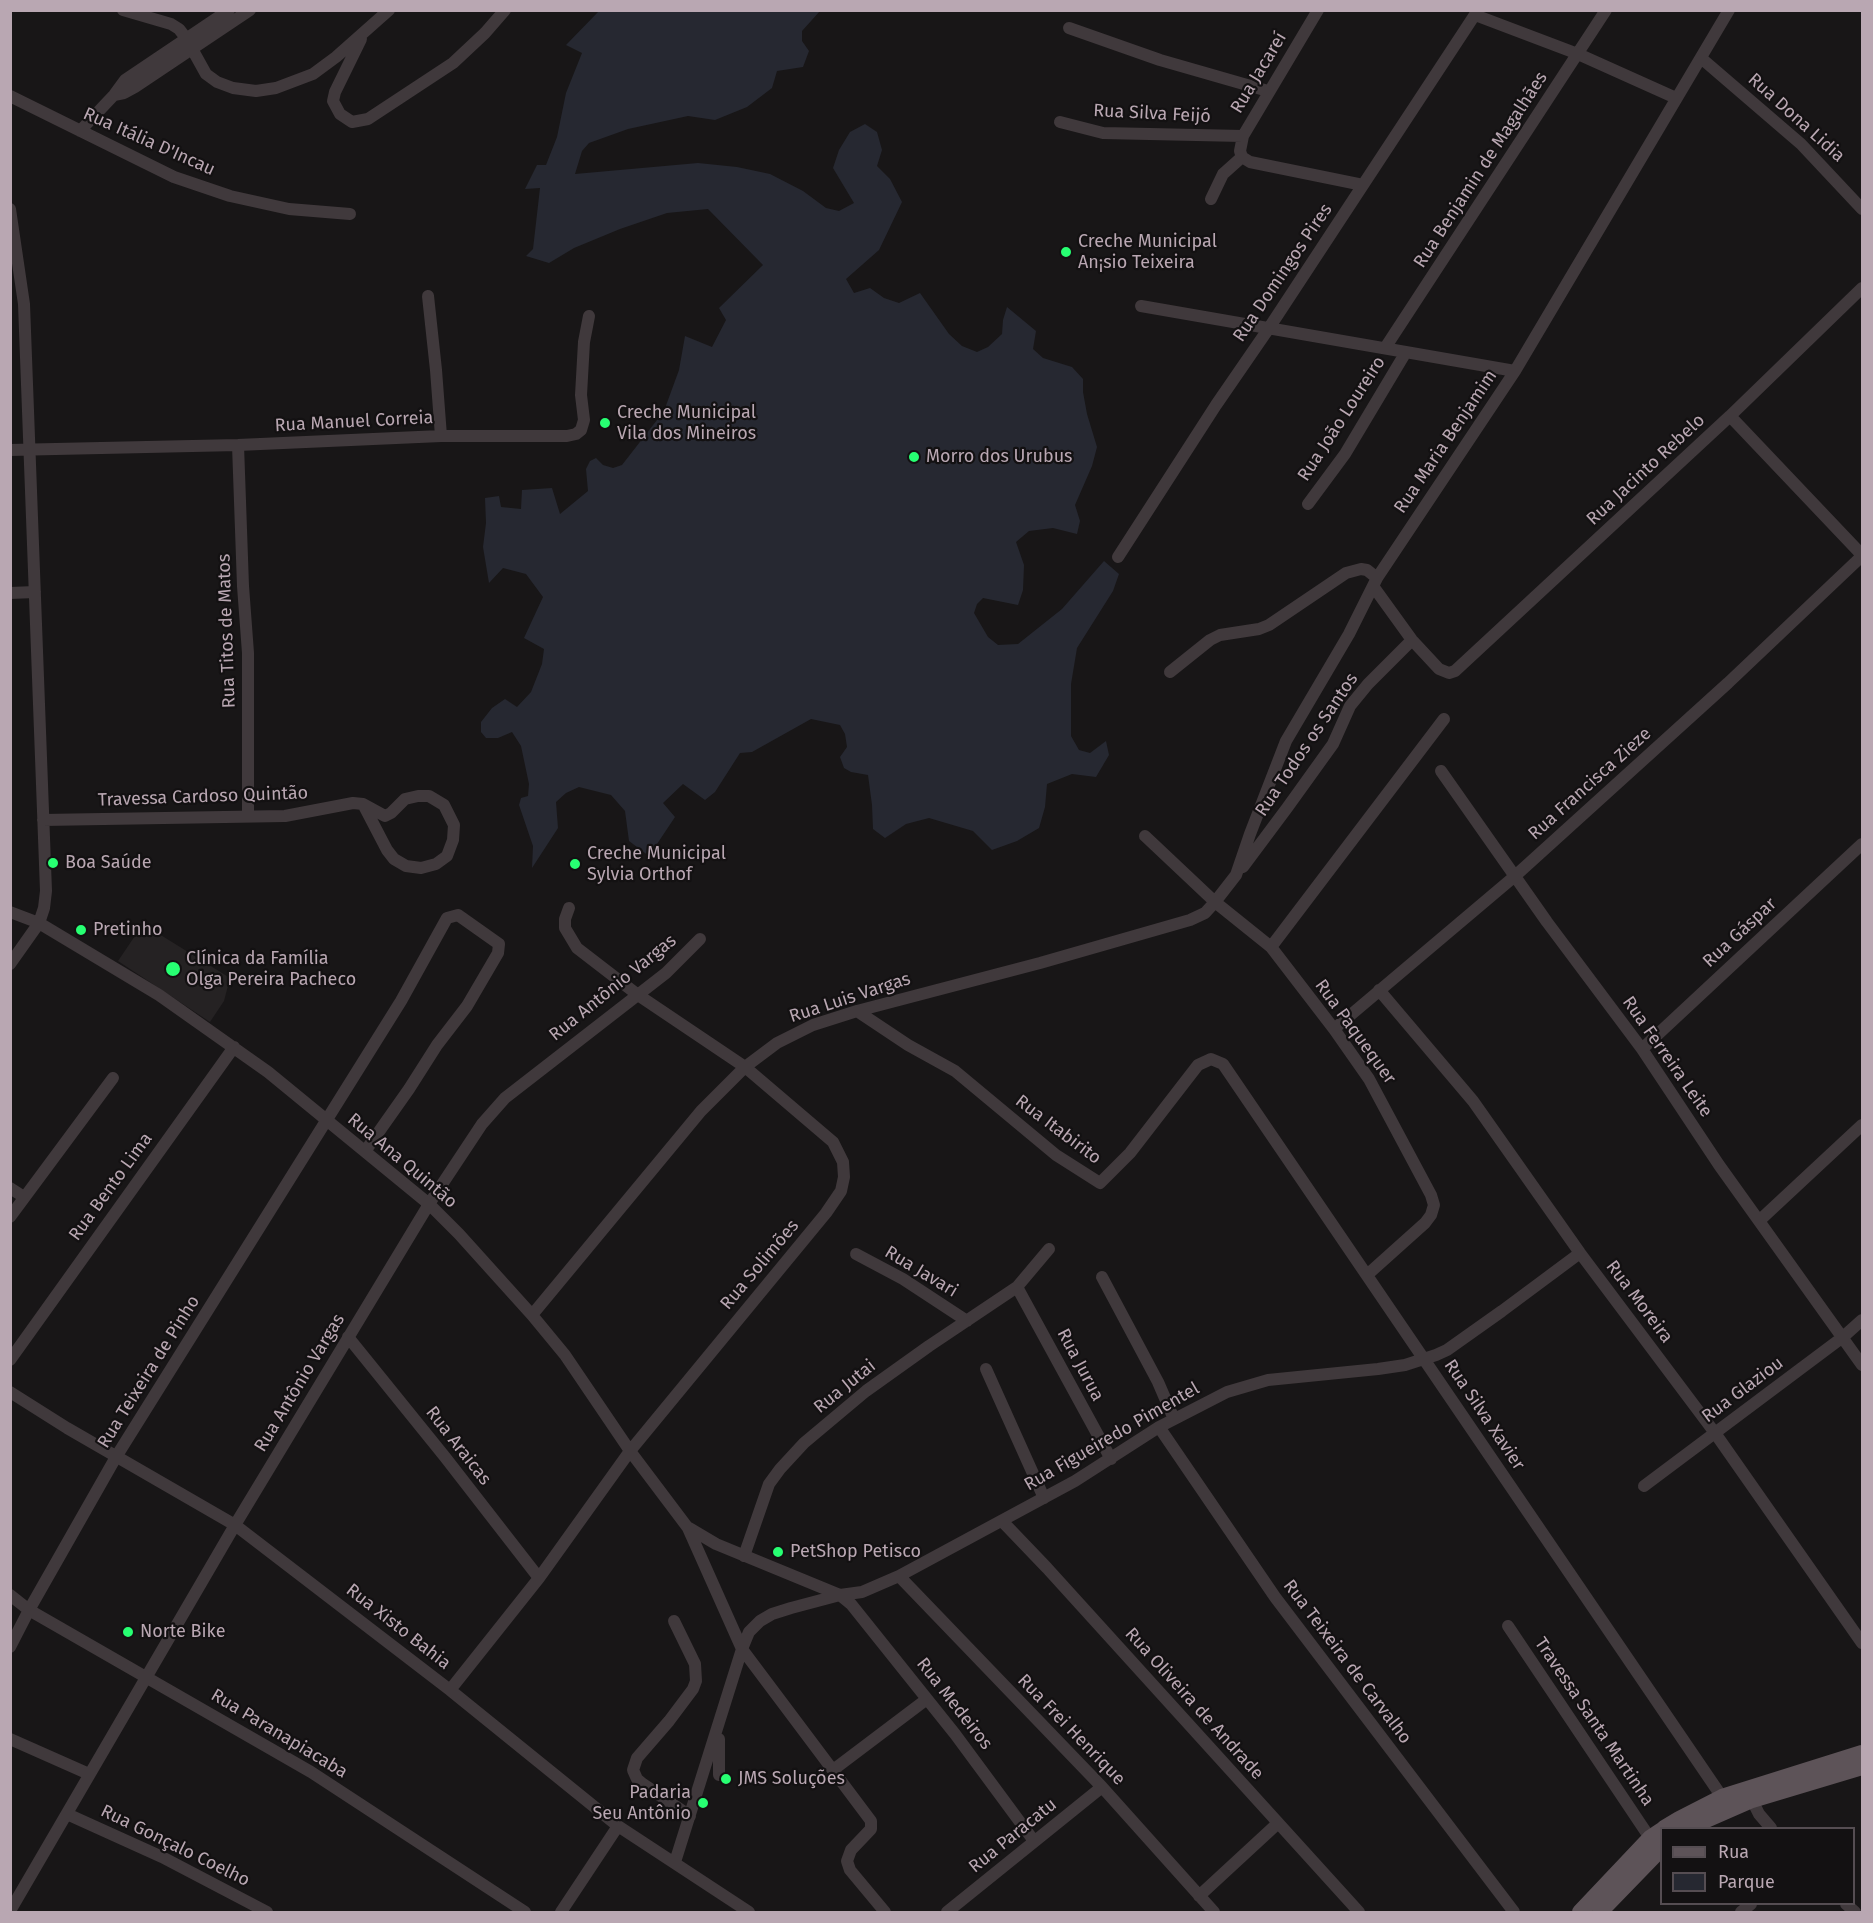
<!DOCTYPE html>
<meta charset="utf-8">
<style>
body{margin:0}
#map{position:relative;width:1873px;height:1923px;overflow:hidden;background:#181617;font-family:"Fira Sans",sans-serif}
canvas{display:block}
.frame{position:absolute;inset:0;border:12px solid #b9a7b2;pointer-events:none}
.legend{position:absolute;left:1660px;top:1827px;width:195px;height:78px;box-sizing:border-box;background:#131112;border:2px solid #554d52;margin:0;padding:8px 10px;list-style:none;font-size:18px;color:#b9a7b2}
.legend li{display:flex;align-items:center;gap:12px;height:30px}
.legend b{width:30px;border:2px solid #554d52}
</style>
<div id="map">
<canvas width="1873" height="1923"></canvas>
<div class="frame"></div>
<ul class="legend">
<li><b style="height:8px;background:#5d5358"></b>Rua</li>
<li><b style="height:16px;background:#262831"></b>Parque</li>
</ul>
</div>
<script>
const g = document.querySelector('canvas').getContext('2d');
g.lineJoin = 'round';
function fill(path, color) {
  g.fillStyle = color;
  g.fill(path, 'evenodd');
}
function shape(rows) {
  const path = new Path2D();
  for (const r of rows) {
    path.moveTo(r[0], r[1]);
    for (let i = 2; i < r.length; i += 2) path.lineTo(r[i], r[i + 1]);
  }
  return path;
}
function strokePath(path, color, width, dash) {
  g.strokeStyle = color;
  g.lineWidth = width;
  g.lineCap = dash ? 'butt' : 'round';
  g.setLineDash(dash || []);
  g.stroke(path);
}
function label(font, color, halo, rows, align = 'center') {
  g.font = font + ' "Fira Sans",sans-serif';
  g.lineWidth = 4.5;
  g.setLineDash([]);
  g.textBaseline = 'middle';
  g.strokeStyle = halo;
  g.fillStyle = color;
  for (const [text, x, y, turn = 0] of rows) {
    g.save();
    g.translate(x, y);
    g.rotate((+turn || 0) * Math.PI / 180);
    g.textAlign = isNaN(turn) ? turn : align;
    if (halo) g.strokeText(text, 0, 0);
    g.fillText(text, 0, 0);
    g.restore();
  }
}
const built = shape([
 [143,924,230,978,224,1001,210,1022,118,961]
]);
const green = shape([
 [599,11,820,11,802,31,802,41,809,51,803,67,777,71,772,88,747,107,715,120,688,116,628,129,589,143,582,151,575,174,698,163,737,167,770,174,803,191,826,208,839,211,854,203,833,168,839,150,850,132,865,124,877,132,882,150,877,166,890,179,902,202,879,250,846,279,854,293,870,288,884,298,899,303,920,293,949,334,962,346,977,352,988,347,1002,334,1003,320,1007,307,1036,331,1033,349,1043,358,1072,367,1083,379,1083,392,1087,414,1097,447,1092,466,1075,505,1080,521,1077,534,1053,528,1029,531,1016,542,1024,565,1023,590,1018,605,983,598,977,604,974,613,988,637,998,645,1018,644,1062,609,1104,561,1119,574,1113,591,1077,648,1071,684,1071,736,1079,750,1090,753,1106,741,1109,755,1096,777,1072,774,1047,784,1045,807,1039,828,1017,841,992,850,973,831,929,818,906,824,885,838,873,829,872,805,868,775,851,772,844,768,840,757,847,747,845,734,840,725,811,719,752,752,740,753,715,792,705,800,683,784,663,803,675,817,657,844,662,850,653,859,629,841,625,811,611,795,579,787,566,793,556,802,558,828,532,868,533,846,519,805,521,798,528,796,529,784,521,746,512,732,498,738,486,738,481,732,481,722,492,708,505,699,517,707,531,692,542,664,544,649,524,638,543,597,526,574,503,568,489,583,483,547,486,523,485,498,499,496,501,507,521,509,522,490,552,488,560,514,588,491,586,469,590,461,596,458,603,465,613,468,622,465,664,411,679,370,685,336,712,347,726,320,719,308,763,265,708,209,667,213,620,229,574,248,549,263,526,256,533,249,540,188,525,189,537,165,546,165,557,137,566,93,582,53,566,45]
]);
const minor = shape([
 [123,10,171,24,179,29,186,38,206,74,217,82,233,88,256,91,276,88,313,74,336,57,389,10],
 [1475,15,1578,54,1676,98],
 [1069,28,1160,60,1268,91],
 [361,39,335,92,333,101,340,114,352,122,368,119,453,63,485,33,505,10],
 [1701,58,1801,144,1862,209],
 [114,95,124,93,135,87,250,10],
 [10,96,174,177,230,196,289,209,350,214],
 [1060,122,1103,133,1243,136],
 [80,131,114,95,125,80,229,10],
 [1242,157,1240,151,1243,136,1318,10],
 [1242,157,1250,162,1363,185],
 [1211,199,1223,174,1242,157],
 [10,209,24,304,46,891,44,908,39,923,10,964],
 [428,296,436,370,441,436],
 [1141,306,1515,371],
 [1385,348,1606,10],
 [1730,416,1862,555],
 [238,445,243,586,248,653,248,816],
 [10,450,238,445,441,436,567,436,576,434,581,430,584,420,581,395,584,342,589,316],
 [1308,504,1345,454,1406,352],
 [1118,557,1216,405,1269,328,1478,10],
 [1373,586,1412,640,1439,669,1449,673,1455,671,1730,416,1862,288],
 [10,593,35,592],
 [1170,672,1210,640,1220,635,1259,629,1269,625,1346,573,1361,569,1367,570,1377,578],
 [1441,771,1547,922,1642,1049,1719,1165,1862,1365],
 [43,820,285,816,353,803,363,804,385,816,391,813,405,799,418,796,429,796,444,805,454,825,453,840,447,856,436,864,421,868,406,866,394,859,387,850,363,804],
 [1145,836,1215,902,1271,947,1334,1029,1369,1079,1431,1195,1434,1205,1431,1215,1425,1223,1367,1275],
 [1243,867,1287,808,1333,744,1350,706,1368,684,1412,640],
 [10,912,39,923,159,995,268,1072,429,1204,459,1234,532,1315,565,1355,630,1451,688,1528,742,1649,871,1821,871,1829,851,1850,847,1861,850,1870,885,1912],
 [1271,947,1444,719],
 [1379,990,1473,1101,1580,1253,1715,1433,1862,1643],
 [857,1011,908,1045,955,1071,1056,1155,1100,1183,1130,1153,1198,1065,1211,1059,1223,1064,1722,1797],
 [1334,1029,1515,876,1728,683,1862,556],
 [1642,1049,1862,844],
 [10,1188,24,1197],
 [10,1217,113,1078],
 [1760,1220,1862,1125],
 [856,1254,903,1279,967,1321],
 [1102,1277,1158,1382,1174,1419],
 [1017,1287,1111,1459],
 [532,1315,701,1111,745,1067,777,1043,813,1025,857,1011,1040,963,1190,920,1205,913,1215,902,1236,875,1250,834,1286,741,1349,634,1377,578,1515,371,1729,10],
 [348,1337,445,1457,539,1578],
 [10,1360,234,1047],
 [986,1369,1044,1498],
 [10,1392,67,1428,235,1525,450,1690,618,1826,749,1912],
 [1159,1427,1275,1597,1514,1912],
 [1644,1486,1843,1337,1862,1320],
 [1002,1521,1047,1568,1359,1912],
 [689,1528,716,1544,840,1595,851,1604,955,1734,1034,1841],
 [744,1556,769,1484,780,1469,804,1443,866,1391,929,1346,1017,1287,1049,1249],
 [899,1576,1102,1787,1214,1912],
 [10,1595,29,1610,311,1772,525,1912],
 [674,1621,695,1664,696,1681,693,1689,669,1721,637,1758,633,1770,637,1779,643,1784,690,1816],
 [1508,1626,1650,1838],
 [10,1647,29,1610,116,1457,401,1001,447,918,458,915,499,944,498,953,467,1006,437,1045,409,1089,366,1150],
 [450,1690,539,1578,630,1451,826,1213,841,1191,844,1177,843,1162,833,1142,745,1067,638,995,577,948,565,928,565,919,569,908],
 [10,1739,89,1774],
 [719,1739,719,1775],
 [833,1770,927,1699],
 [1752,1800,1759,1814,1771,1828],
 [67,1814,162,1857,267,1912],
 [675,1862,742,1649,749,1632,760,1621,772,1614,791,1608,840,1595,862,1592,899,1576,1075,1481,1159,1427,1227,1392,1268,1380,1378,1369,1405,1365,1436,1355,1447,1350,1502,1311,1580,1253],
 [1199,1896,1277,1824],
 [1846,1904,1855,1912],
 [10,1911,235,1525,429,1204,482,1124,505,1098,666,973,700,939],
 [561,1912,618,1826],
 [947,1912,1102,1787],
 [1741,1912,1751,1904]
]);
const major = shape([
 [1664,1828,1679,1819,1722,1797,1862,1753],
 [1688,1828,1752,1800,1862,1767],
 [1580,1912,1650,1838,1662,1830],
 [1600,1912,1662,1848]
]);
const markers = [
 [1066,252,6,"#27ff72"],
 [605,423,6,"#27ff72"],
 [914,457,6,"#27ff72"],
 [53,863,6,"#27ff72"],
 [575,864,6,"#27ff72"],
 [81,930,6,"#27ff72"],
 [173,969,8,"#27ff72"],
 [778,1552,6,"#27ff72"],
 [128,1632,6,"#27ff72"],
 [726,1779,6,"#27ff72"],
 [703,1803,6,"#27ff72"]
];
const streetNames = [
 ["Rua Jacareí",1259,73,-59],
 ["Rua Silva Feijó",1152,114,3],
 ["Rua Dona Lidia",1796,118,42],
 ["Rua Itália D'Incau",149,142,24],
 ["Rua Benjamin de Magalhães",1481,170,-57],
 ["Rua Domingos Pires",1283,273,-56],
 ["Rua João Loureiro",1342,419,-57],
 ["Rua Manuel Correia",354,422,-3],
 ["Rua Maria Benjamim",1446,442,-56],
 ["Rua Jacinto Rebelo",1646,470,-43],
 ["Rua Titos de Matos",227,631,-92],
 ["Rua Todos os Santos",1307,745,-56],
 ["Rua Francisca Zieze",1590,784,-42],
 ["Travessa Cardoso Quintão",203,797,-2],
 ["Rua Gáspar",1740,933,-43],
 ["Rua Antônio Vargas",613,988,-39],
 ["Rua Luis Vargas",850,998,-18],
 ["Rua Paquequer",1355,1032,54],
 ["Rua Ferreira Leite",1667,1057,55],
 ["Rua Itabirito",1058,1130,37],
 ["Rua Ana Quintão",402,1161,40],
 ["Rua Bento Lima",111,1187,-54],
 ["Rua Solimões",760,1265,-50],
 ["Rua Javari",921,1272,31],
 ["Rua Moreira",1639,1302,53],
 ["Rua Jurua",1080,1365,62],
 ["Rua Teixeira de Pinho",149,1372,-58],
 ["Rua Antônio Vargas",300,1383,-59],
 ["Rua Jutai",845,1387,-39],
 ["Rua Glaziou",1743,1390,-37],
 ["Rua Silva Xavier",1484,1415,56],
 ["Rua Figueiredo Pimentel",1112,1437,-30],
 ["Rua Araicas",458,1446,52],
 ["Rua Xisto Bahia",398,1627,38],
 ["Rua Teixeira de Carvalho",1347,1662,53],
 ["Rua Medeiros",954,1704,52],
 ["Rua Oliveira de Andrade",1194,1704,48],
 ["Travessa Santa Martinha",1594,1722,56],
 ["Rua Frei Henrique",1071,1730,46],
 ["Rua Paranapiacaba",279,1734,31],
 ["Rua Paracatu",1013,1836,-39],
 ["Rua Gonçalo Coelho",175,1846,26]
];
const poiNames = [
 ["Creche Municipal",1078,242],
 ["An¡sio Teixeira",1078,263],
 ["Creche Municipal",617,413],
 ["Vila dos Mineiros",617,434],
 ["Morro dos Urubus",926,457],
 ["Creche Municipal",587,854],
 ["Sylvia Orthof",587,875],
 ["Boa Saúde",65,863],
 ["Pretinho",93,930],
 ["Clínica da Família",186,959],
 ["Olga Pereira Pacheco",186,980],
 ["PetShop Petisco",790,1552],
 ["Norte Bike",140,1632],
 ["JMS Soluções",738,1779],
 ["Padaria",691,1793,"right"],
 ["Seu Antônio",691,1814,"right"]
];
fill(built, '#252223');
fill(green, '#262831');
strokePath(minor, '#40393c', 12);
strokePath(major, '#5d5358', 16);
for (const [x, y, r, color] of markers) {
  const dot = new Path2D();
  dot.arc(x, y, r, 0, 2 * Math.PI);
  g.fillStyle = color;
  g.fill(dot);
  strokePath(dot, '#131112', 2);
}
label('18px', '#b9a7b2', '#131112', streetNames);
label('18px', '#b9a7b2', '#131112', poiNames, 'left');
</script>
